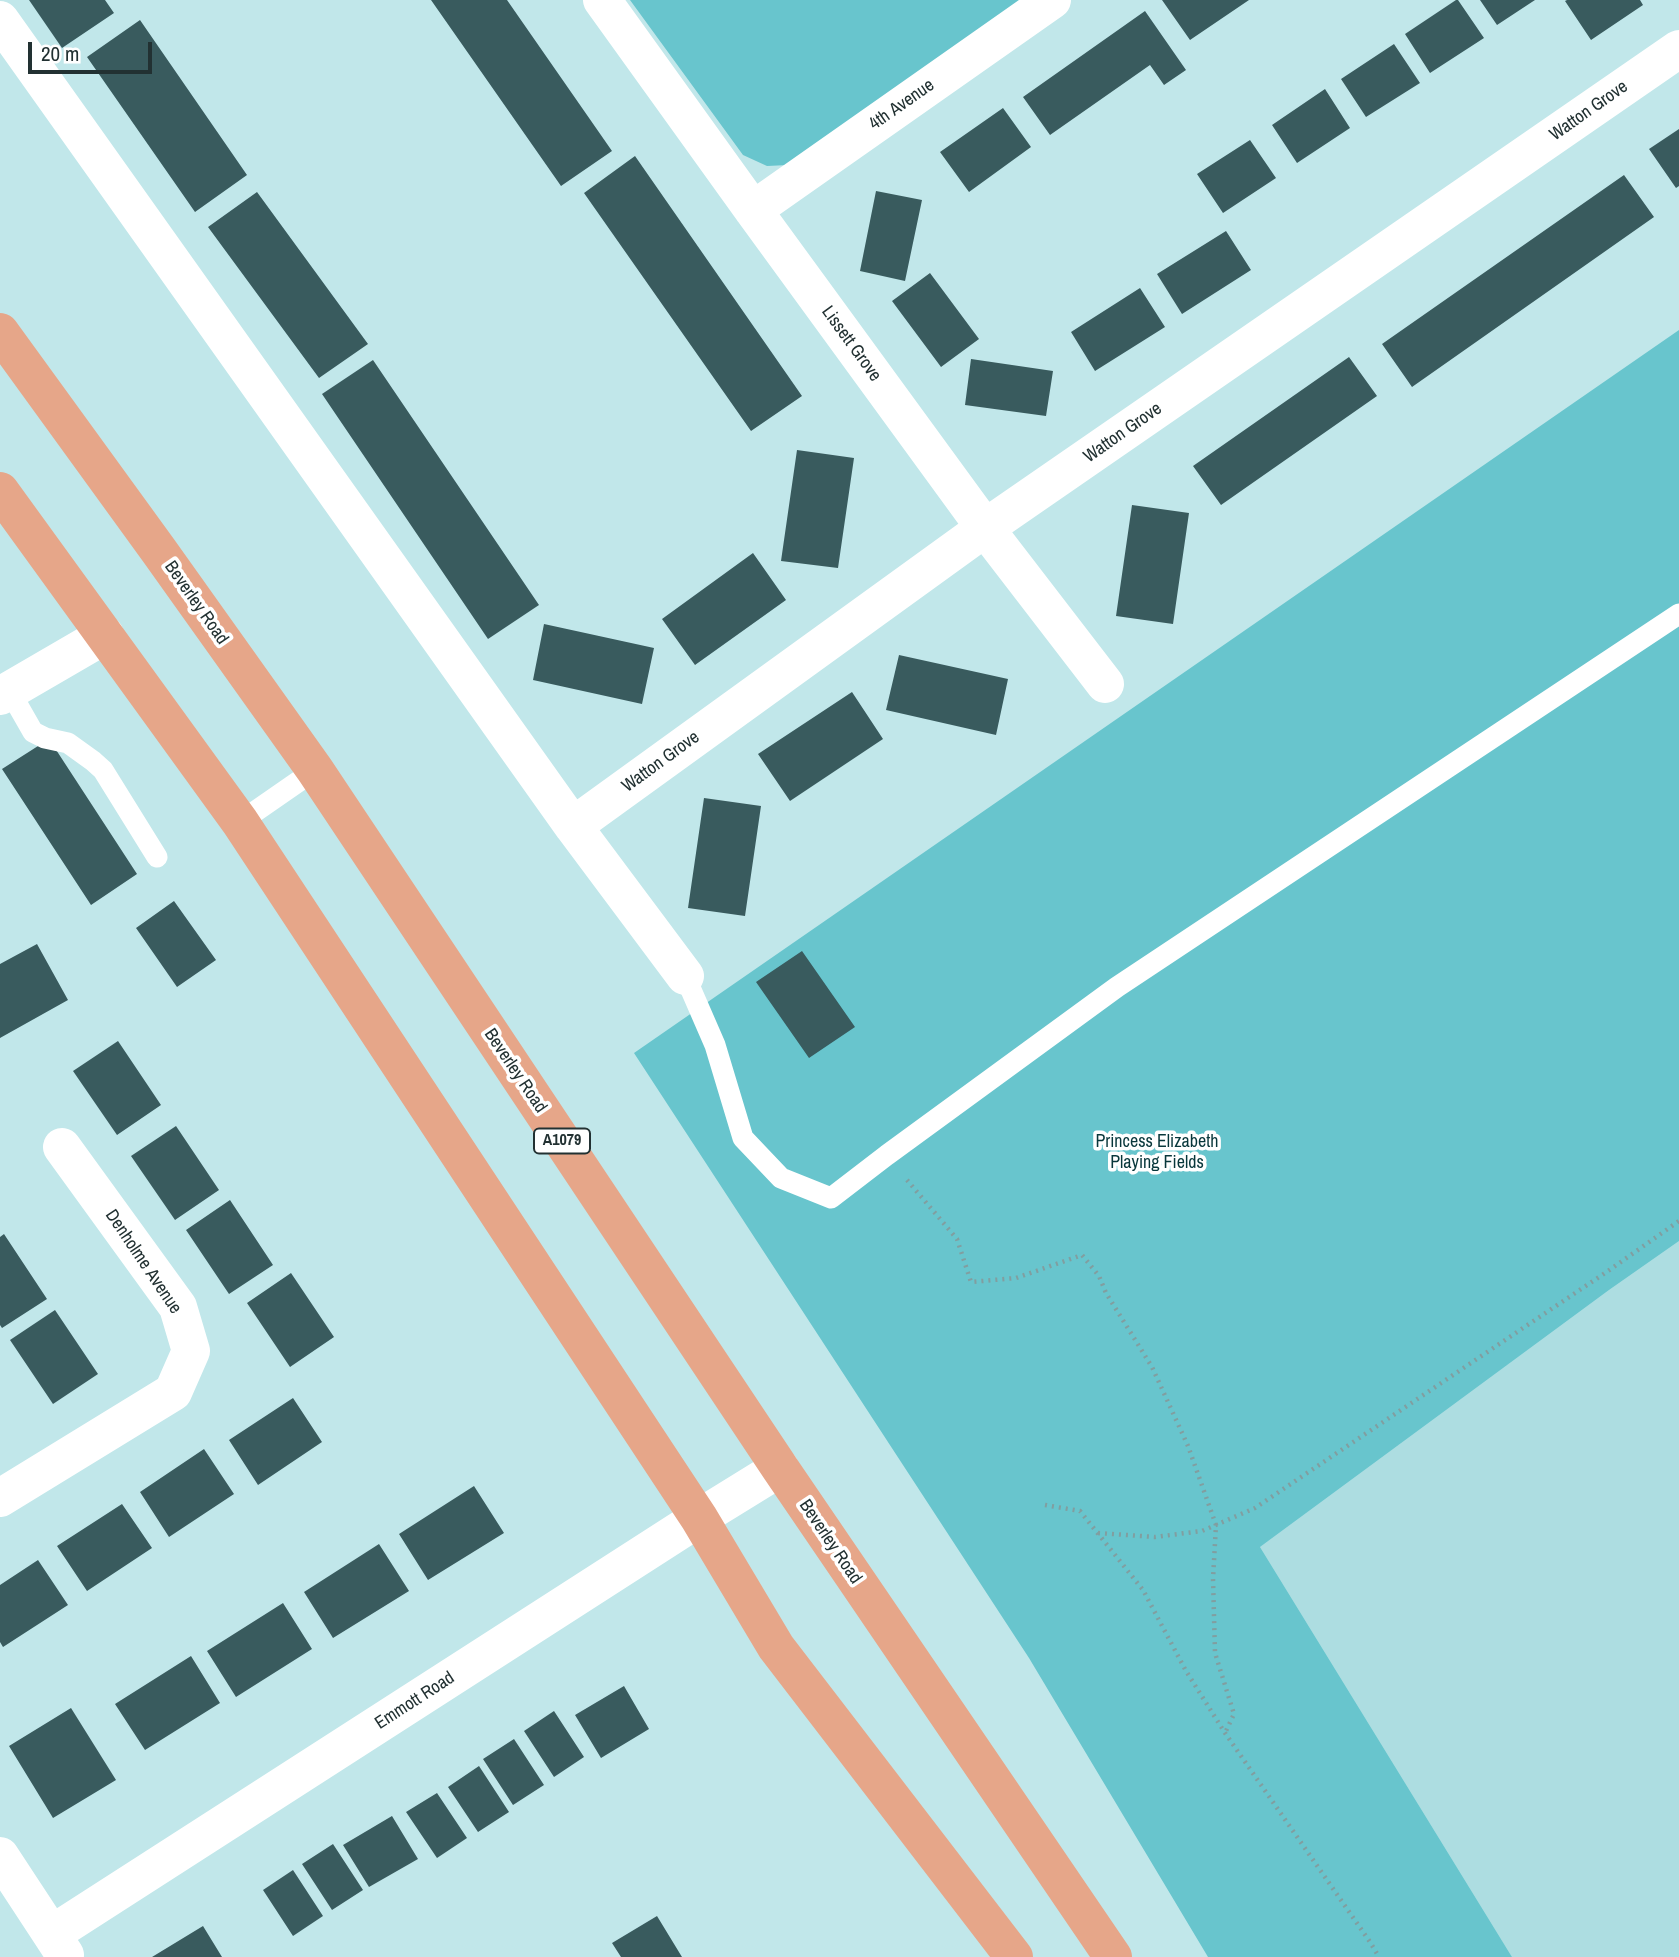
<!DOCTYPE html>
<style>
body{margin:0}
#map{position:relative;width:1679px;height:1957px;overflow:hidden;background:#c1e7ea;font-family:"Archivo Narrow",sans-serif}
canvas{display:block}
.scale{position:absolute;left:28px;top:42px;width:124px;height:32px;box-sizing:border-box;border:4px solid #223132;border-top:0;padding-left:9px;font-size:21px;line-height:24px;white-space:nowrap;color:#223132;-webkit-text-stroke:5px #fff;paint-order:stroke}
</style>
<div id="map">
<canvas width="1679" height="1957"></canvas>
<div class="scale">20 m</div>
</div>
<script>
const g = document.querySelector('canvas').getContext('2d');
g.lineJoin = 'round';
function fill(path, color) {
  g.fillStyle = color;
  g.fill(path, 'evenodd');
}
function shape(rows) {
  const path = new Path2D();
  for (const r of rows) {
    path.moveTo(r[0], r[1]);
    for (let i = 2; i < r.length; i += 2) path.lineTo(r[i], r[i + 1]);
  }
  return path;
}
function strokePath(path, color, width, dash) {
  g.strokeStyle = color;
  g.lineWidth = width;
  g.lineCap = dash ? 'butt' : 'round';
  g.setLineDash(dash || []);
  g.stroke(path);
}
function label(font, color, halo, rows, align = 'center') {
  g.font = font + ' "Archivo Narrow",sans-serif';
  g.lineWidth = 7;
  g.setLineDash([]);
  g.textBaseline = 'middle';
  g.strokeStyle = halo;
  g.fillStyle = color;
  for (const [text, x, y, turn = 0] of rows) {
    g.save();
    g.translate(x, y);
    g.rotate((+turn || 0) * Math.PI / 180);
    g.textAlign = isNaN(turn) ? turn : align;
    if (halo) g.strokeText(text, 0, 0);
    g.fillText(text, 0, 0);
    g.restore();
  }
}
const built = shape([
 [1679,1241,1679,1957,1512,1957,1260,1547,1609,1290]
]);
const green = shape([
 [630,0,1020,0,788,165,767,166,743,155],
 [1679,330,1679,1241,1609,1290,1260,1547,1512,1957,1208,1957,1029,1658,634,1053]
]);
const building = shape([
 [29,0,105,0,114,13,62,48],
 [431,0,507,0,612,151,561,186],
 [1162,0,1249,0,1190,40],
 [1456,0,1458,0,1484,38,1430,73,1405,34],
 [1480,0,1535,0,1497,25],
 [1567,0,1640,0,1643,5,1591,40,1565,1],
 [1145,11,1186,70,1164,85,1150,65,1050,135,1023,97],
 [140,20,247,175,195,212,87,57],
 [1394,44,1420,83,1366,117,1341,79],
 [1325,89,1350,128,1297,163,1272,125],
 [1003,108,1031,147,969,192,940,152],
 [1679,129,1679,186,1676,188,1649,149],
 [1250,140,1276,178,1223,213,1197,174],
 [635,156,802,396,751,431,584,193],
 [1624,175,1654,217,1412,387,1382,344],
 [876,191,922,200,905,281,860,271],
 [257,192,368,344,319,378,208,227],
 [1226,231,1251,270,1182,314,1157,274],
 [930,273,979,339,941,367,892,301],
 [1140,288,1165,327,1095,371,1071,332],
 [1349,357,1377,396,1221,505,1193,466],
 [971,359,1053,371,1046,416,965,405],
 [373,360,539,605,488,639,322,394],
 [797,450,854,458,838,568,781,561],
 [1132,505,1189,513,1173,624,1116,616],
 [753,553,786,600,695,665,662,619],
 [544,624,654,648,642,704,533,680],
 [899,655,1008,679,996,735,886,710],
 [852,692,883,739,790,801,758,754],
 [49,739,137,874,91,905,2,769],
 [704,798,761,806,745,916,688,908],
 [174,901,216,960,177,987,136,928],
 [37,944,68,1000,0,1038,0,964],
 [802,951,855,1027,809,1058,756,982],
 [118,1041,161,1105,117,1135,73,1071],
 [176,1126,219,1190,175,1220,131,1156],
 [230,1200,273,1265,229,1294,186,1230],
 [4,1234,47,1299,2,1328,0,1325,0,1237],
 [291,1273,334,1337,290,1367,247,1303],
 [55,1310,98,1374,53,1404,10,1340],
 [293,1398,322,1442,258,1485,229,1440],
 [204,1449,234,1494,169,1537,140,1492],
 [474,1486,504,1533,428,1580,399,1534],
 [122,1504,152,1548,87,1591,57,1546],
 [379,1544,409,1591,333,1638,304,1592],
 [38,1560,68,1605,3,1647,0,1642,0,1585],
 [283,1603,312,1649,236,1697,207,1651],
 [191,1656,220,1703,145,1750,115,1704],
 [624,1686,649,1729,601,1758,575,1715],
 [71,1708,116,1780,53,1818,9,1746],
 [554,1711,584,1757,554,1777,524,1731],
 [514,1739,544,1785,513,1805,483,1759],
 [479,1766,509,1812,478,1832,448,1787],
 [437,1793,467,1838,437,1858,406,1812],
 [392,1816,418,1859,369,1887,343,1845],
 [333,1844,363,1890,332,1910,302,1864],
 [293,1870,323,1916,293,1936,263,1890],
 [657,1916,682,1957,621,1957,612,1943],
 [203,1926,222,1957,152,1957]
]);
const path = shape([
 [907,1180,957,1239,971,1282,1016,1278,1082,1255,1099,1276,1106,1293,1152,1367,1188,1446,1216,1525,1213,1579,1215,1653,1234,1714,1225,1733],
 [1045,1505,1080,1511,1143,1590,1186,1671,1225,1733,1370,1942,1379,1957],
 [1098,1533,1155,1537,1202,1531,1255,1508,1608,1271,1679,1221]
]);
const lane = shape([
 [9,690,33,732,45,738,68,743,93,761,103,770,157,857],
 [240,822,315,770],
 [685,976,715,1045,743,1138,781,1178,831,1198,887,1155,1117,987,1679,614]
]);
const street = shape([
 [602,0,753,210,985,528,1105,684],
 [0,20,573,826,685,976],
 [753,210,1052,0],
 [0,696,105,635],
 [573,826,985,528,1679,49],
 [0,1498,173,1392,191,1351,178,1307,62,1147],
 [0,1856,65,1955],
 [52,1934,699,1518,780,1468]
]);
const primary = shape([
 [0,332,159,551,315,770,780,1468,1113,1957],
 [0,491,240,822,699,1518,776,1647,1014,1957]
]);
const shields = [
 [562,1141,56]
];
const shieldNames = [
 ["A1079",562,1141]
];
const streetNames = [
 ["4th Avenue",902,105,-35],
 ["Watton Grove",1589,111,-35],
 ["Lissett Grove",851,344,54],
 ["Watton Grove",1123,433,-35],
 ["Beverley Road",196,603,55],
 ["Watton Grove",661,762,-36],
 ["Beverley Road",515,1071,56],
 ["Denholme Avenue",143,1262,56],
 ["Beverley Road",830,1542,56],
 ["Emmott Road",415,1701,-33]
];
const parkNames = [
 ["Princess Elizabeth",1157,1142],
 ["Playing Fields",1157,1163]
];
fill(built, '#addde1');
fill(green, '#68c5cd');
fill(building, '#395b5e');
strokePath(path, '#819ea0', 4.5, [2, 5]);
strokePath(lane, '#fff', 21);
strokePath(street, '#fff', 38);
strokePath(primary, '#e6a689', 38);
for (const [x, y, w] of shields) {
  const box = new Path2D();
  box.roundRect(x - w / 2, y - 12.5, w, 25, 5);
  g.fillStyle = '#fff';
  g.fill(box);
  strokePath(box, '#223132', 2);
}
label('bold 16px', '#223132', null, shieldNames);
label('18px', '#223132', '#fff', streetNames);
label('18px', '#08373b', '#fff', parkNames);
</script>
